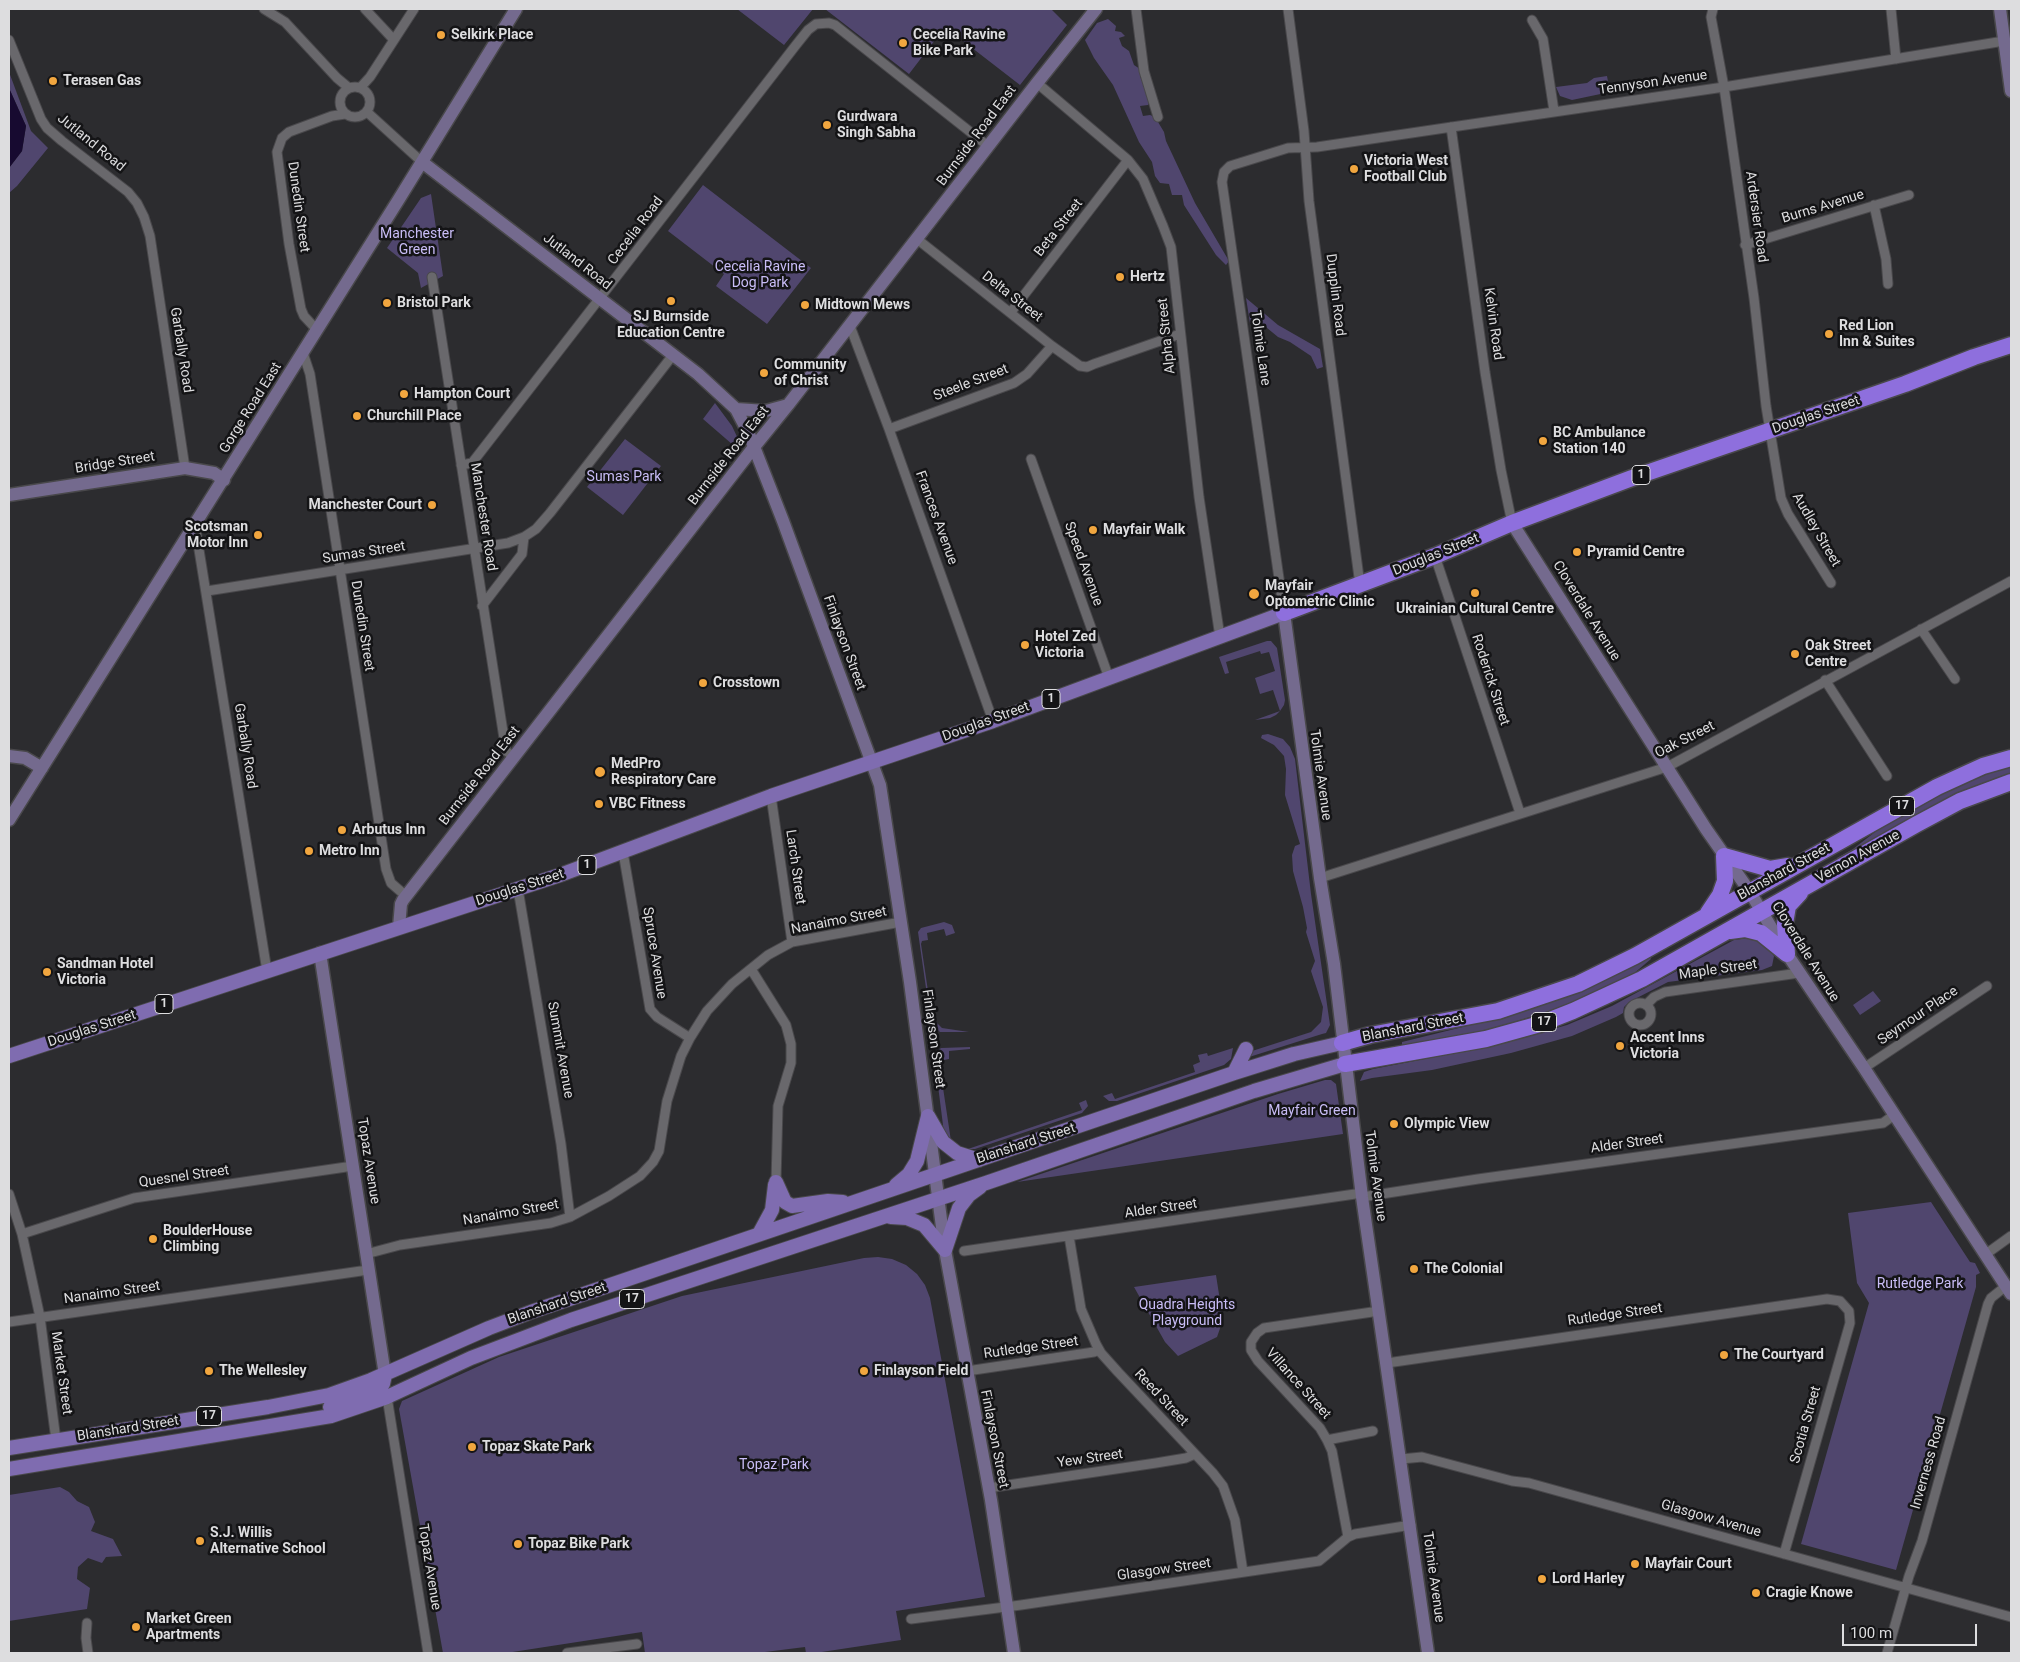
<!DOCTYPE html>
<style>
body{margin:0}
#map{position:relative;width:2020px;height:1662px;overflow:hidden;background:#2c2c2f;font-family:Roboto,sans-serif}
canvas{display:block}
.frame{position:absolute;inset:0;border:10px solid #dddddf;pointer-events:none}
.scale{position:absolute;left:1842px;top:1624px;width:135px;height:22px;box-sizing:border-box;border:2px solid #dddddf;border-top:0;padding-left:6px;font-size:15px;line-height:18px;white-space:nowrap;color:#dddddf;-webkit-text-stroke:4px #141416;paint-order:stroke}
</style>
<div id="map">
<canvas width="2020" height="1662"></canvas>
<div class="frame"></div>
<div class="scale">100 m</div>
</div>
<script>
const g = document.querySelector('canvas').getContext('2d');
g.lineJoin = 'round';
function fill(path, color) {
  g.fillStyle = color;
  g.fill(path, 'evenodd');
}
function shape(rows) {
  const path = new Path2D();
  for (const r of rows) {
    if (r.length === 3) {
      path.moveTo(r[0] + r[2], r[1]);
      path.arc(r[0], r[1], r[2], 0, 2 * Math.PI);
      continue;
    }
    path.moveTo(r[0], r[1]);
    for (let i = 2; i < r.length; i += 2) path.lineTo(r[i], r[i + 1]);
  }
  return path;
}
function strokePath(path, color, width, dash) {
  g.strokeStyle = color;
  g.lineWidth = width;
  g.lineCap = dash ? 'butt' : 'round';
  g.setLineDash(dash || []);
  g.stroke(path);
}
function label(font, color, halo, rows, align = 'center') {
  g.font = font + ' Roboto,sans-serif';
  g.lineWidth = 5;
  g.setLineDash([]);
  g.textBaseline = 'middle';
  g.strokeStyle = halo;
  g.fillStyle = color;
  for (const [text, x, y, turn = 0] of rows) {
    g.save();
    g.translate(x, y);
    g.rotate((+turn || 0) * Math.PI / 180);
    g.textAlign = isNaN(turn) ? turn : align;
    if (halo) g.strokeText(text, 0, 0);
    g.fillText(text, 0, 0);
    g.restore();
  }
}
const green = shape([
 [737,9,813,9,784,45],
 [825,9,1051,9,1067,25,1020,85,945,27,909,74],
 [1108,19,1116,26,1115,31,1121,32,1125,36,1119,38,1122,46,1129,51,1134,65,1140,69,1140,76,1150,101,1148,105,1140,106,1143,116,1150,115,1155,117,1164,132,1166,141,1195,203,1229,261,1226,265,1216,255,1184,205,1182,195,1172,195,1169,184,1160,183,1155,176,1152,162,1139,142,1113,85,1094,58,1085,40,1097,23],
 [9,72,31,131,48,148,17,186,9,193,9,168,22,151,26,126,9,88],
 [1607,76,1610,92,1572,100,1560,96,1556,87,1587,83,1594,78],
 [703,185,811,268,767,324,716,286,724,274,668,231],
 [431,194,443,276,421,288,418,273,387,248,421,198],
 [1246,298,1278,325,1320,349,1323,367,1317,369,1311,356,1290,342,1278,337,1261,323,1250,323],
 [715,403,732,426,740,443,740,451,703,419],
 [625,439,661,466,623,515,587,487],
 [1267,641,1271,641,1277,648,1285,700,1284,705,1280,711,1276,715,1270,718,1255,720,1280,711,1273,690,1260,694,1255,678,1275,671,1269,652,1261,654,1260,651,1226,662,1229,673,1225,674,1219,657],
 [1268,734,1283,739,1290,747,1295,759,1311,894,1330,1025,1326,1033,1322,1034,1246,1058,1249,1052,1311,1032,1321,1022,1323,1007,1311,971,1315,961,1306,932,1307,928,1303,907,1293,871,1292,855,1295,846,1300,844,1285,795,1286,769,1284,756,1274,745,1261,738,1262,735],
 [2011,764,2011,775,1838,860,1837,858,1853,849,1888,822,1961,782],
 [944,922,952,925,955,933,946,936,944,929,927,933,928,940,922,941,921,944,932,1018,942,1028,969,1032,940,1032,931,1023,918,932,921,928],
 [1748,938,1757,941,1770,950,1774,956,1772,966,1762,970,1668,982,1629,1002,1624,1007,1623,1013,1616,1017,1572,1036,1511,1053,1432,1070,1372,1078,1360,1081,1364,1072,1373,1069,1497,1045,1567,1025,1612,1006,1734,940],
 [1649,955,1651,959,1632,975,1612,986,1559,1008,1488,1030,1402,1045,1402,1042,1487,1021],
 [1873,991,1881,1001,1860,1015,1853,1005],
 [970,1047,970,1049,949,1051,949,1059,939,1061,951,1141,944,1133,934,1054,941,1048],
 [1233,1048,1231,1059,1224,1065,1117,1101,1109,1101,1103,1096,1112,1093,1115,1099,1195,1072,1193,1065,1200,1062,1198,1055,1207,1053,1208,1056],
 [1325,1080,1331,1080,1336,1084,1343,1134,1017,1182,1278,1094],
 [1086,1100,1088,1106,1082,1113,975,1149,968,1149,1082,1110,1079,1103],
 [1931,1202,1970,1262,1975,1263,1980,1273,1976,1275,1976,1287,1896,1570,1801,1544,1869,1303,1857,1283,1848,1213],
 [878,1257,892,1259,906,1265,917,1274,925,1285,930,1298,985,1597,896,1611,901,1640,815,1653,806,1653,805,1647,757,1653,645,1653,642,1632,506,1653,443,1653,399,1409,402,1401,499,1357,682,1296,864,1258],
 [1216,1275,1223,1320,1217,1337,1178,1356,1165,1342,1134,1287],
 [60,1487,69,1492,77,1501,89,1507,95,1522,91,1531,113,1539,122,1556,106,1557,102,1563,88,1558,78,1567,77,1579,90,1588,87,1609,9,1621,9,1495]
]);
const water = shape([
 [9,88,26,126,22,151,9,168]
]);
const street = shape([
 [264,9,285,22,337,78,349,88],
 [365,9,394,40],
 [1136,9,1144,71,1158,117],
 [1288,9,1304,131,1309,201,1360,585],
 [1713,9,1711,17,1724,87,1754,298,1766,406,1781,498,1788,514,1831,583],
 [1891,9,1896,59],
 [1532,20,1543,39,1554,111],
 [9,40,41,119,47,128,62,141,128,192,137,203,144,217,150,236,185,468],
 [1037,83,1128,160,1143,179,1163,226,1171,247,1199,497,1220,637],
 [355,102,15],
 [360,88,370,77,414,9],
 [367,112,422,162],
 [1451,127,1485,372,1501,470,1512,523],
 [1874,205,1886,259,1888,284],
 [917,239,1052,346,1080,366,1087,367,1094,364,1180,334],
 [1745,245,1909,195],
 [432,277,506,751,514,757],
 [1011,312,1128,160],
 [850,326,889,429,993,721],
 [317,330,304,316,301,309,289,244,277,152,282,138,289,132,332,116,345,114],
 [303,353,310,374,386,869,391,883,406,896],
 [889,429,1014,383,1027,374,1052,346],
 [1031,459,1109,678],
 [461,465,472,463,796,45,808,30,816,24,829,23,835,25,988,146],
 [195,525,267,971],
 [1435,556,1520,813],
 [207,591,508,543,524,537,536,529,550,513,673,355],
 [482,606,522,554,524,537],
 [1284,613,1222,182,1224,172,1230,166,1288,148,1317,147,1445,128,1724,87,2004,41],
 [1921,629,1955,679],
 [1825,680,1887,776],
 [771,796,792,942],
 [623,852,650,1009,657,1017,690,1038],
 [1320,878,1667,767,2011,581],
 [518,889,561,1144,570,1217],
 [751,969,786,1025,791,1044,791,1063,778,1106,776,1182],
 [1640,1014,11],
 [1646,1005,1654,997,1665,992,1799,973],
 [1864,1068,1987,986],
 [9,1194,22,1234,40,1317,56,1440],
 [1362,1197,1478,1179,1883,1123,1894,1115],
 [22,1234,134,1198,353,1166],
 [1069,1236,1081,1309,1096,1344,1101,1353,1118,1372,1213,1473,1223,1486,1235,1520,1243,1572],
 [964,1251,1362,1193],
 [366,1254,400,1245,551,1223,570,1217,609,1196,640,1176,653,1162,659,1151,667,1101,681,1056,690,1038,707,1011,732,984,768,955,792,942,901,922],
 [1986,1254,2011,1236],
 [9,1322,368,1270],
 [1387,1363,1827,1299,1840,1301,1849,1311,1850,1323,1784,1554],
 [967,1371,1094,1352,1099,1350],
 [387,1397,428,1653],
 [1327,1440,1373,1431],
 [1401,1459,1422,1457,1512,1481,1529,1483,2011,1617],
 [988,1488,1156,1463,1186,1458,1195,1454],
 [1348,1537,1332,1451,1327,1440,1320,1428,1258,1361,1251,1350,1251,1342,1257,1333,1264,1328,1379,1311],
 [911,1619,1021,1605,1319,1561,1348,1537,1355,1534,1411,1525],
 [87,1623,86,1638,88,1653],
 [567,1653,637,1644],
 [1887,1653,1909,1576,1922,1541,1988,1304,1991,1298,2006,1286]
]);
const secondary = shape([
 [2000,9,2011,91],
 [422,162,698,374,736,409,749,434,783,521,880,785,910,982,945,1250,991,1500,1014,1653],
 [736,409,766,411,788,405],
 [9,495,185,468,214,473,224,480],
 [1512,523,1706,829,1750,892,1787,954,1864,1068,2011,1294],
 [1284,613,1320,878,1334,964,1362,1197,1428,1653],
 [9,756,25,758,42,768],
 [9,820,399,199,516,9],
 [399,927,401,904,403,900,754,447,788,405,1037,83,1096,9],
 [320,953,385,1375]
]);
const primary = shape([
 [9,1056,560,875,771,796,993,721,1284,613],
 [1234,1073,1246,1049],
 [928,1116,943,1142,957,1153,979,1160],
 [776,1182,785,1202,792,1206,828,1201,843,1202],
 [896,1185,909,1174,917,1161,928,1116],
 [891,1217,907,1218,924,1225,945,1250],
 [759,1234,772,1210,775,1185],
 [945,1250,959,1208,969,1195,980,1187],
 [330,1407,379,1388,383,1384,385,1375],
 [9,1448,268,1407,329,1395,371,1380,489,1328,531,1312,1234,1073,1294,1054,1342,1043],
 [9,1469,331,1416,387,1397,471,1358,571,1320,986,1183,1254,1091,1345,1064]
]);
const highway = shape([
 [1284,613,1435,556,1512,523,1632,478,1905,384,1974,357,2011,345],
 [1708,913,1720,895,1725,881,1724,856,1770,869,1788,866],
 [1730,931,1745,929,1761,933,1787,954],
 [1787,954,1785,924,1788,906,1800,893],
 [1342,1043,1370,1035,1498,1011,1578,984,1635,956,1937,787,1983,766,2011,758],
 [1345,1064,1486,1039,1540,1024,1573,1011,1642,979,1917,824,1960,801,2011,782]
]);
const markers = [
 [441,35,5,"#f1a63f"],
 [903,43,5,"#f1a63f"],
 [53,81,5,"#f1a63f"],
 [827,125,5,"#f1a63f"],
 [1354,169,5,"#f1a63f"],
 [1120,277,5,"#f1a63f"],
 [671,301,5,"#f1a63f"],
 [387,303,5,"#f1a63f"],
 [805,305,5,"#f1a63f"],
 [1829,334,5,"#f1a63f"],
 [764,373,5,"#f1a63f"],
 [404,394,5,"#f1a63f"],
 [357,416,5,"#f1a63f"],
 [1543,441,5,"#f1a63f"],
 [432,505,5,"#f1a63f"],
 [1093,530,5,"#f1a63f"],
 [258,535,5,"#f1a63f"],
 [1577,552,5,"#f1a63f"],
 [1475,593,5,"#f1a63f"],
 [1254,594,6,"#f1a63f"],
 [1025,645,5,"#f1a63f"],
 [1795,654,5,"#f1a63f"],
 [703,683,5,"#f1a63f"],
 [600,772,6,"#f1a63f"],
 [599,804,5,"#f1a63f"],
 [342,830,5,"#f1a63f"],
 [309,851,5,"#f1a63f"],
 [47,972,5,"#f1a63f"],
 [1620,1046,5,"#f1a63f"],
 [1394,1124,5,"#f1a63f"],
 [153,1239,5,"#f1a63f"],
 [1414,1269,5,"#f1a63f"],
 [1724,1355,5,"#f1a63f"],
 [209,1371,5,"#f1a63f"],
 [864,1371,5,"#f1a63f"],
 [472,1447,5,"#f1a63f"],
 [200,1541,5,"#f1a63f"],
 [518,1544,5,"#f1a63f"],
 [1635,1564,5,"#f1a63f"],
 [1542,1579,5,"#f1a63f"],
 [1756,1593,5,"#f1a63f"],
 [136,1627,5,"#f1a63f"]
];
const shields = [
 [1641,475,18],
 [1051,699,18],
 [1902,806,25],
 [587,865,18],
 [164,1004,18],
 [1544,1022,25],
 [632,1299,25],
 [209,1416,25]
];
const shieldNames = [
 ["1",1641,475],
 ["1",1051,699],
 ["17",1902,806],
 ["1",587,865],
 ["1",164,1004],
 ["17",1544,1022],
 ["17",632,1299],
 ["17",209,1416]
];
const poiNames = [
 ["Selkirk Place",451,35],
 ["Cecelia Ravine",913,35],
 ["Bike Park",913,51],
 ["Terasen Gas",63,81],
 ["Gurdwara",837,117],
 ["Singh Sabha",837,133],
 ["Victoria West",1364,161],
 ["Football Club",1364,177],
 ["Hertz",1130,277],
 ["Bristol Park",397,303],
 ["Midtown Mews",815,305],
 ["SJ Burnside",671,317,"center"],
 ["Education Centre",671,333,"center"],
 ["Red Lion",1839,326],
 ["Inn & Suites",1839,342],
 ["Community",774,365],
 ["of Christ",774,381],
 ["Hampton Court",414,394],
 ["Churchill Place",367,416],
 ["BC Ambulance",1553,433],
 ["Station 140",1553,449],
 ["Manchester Court",422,505,"right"],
 ["Scotsman",248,527,"right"],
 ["Motor Inn",248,543,"right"],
 ["Mayfair Walk",1103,530],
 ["Pyramid Centre",1587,552],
 ["Mayfair",1265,586],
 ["Optometric Clinic",1265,602],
 ["Ukrainian Cultural Centre",1475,609,"center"],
 ["Hotel Zed",1035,637],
 ["Victoria",1035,653],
 ["Oak Street",1805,646],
 ["Centre",1805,662],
 ["Crosstown",713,683],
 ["MedPro",611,764],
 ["Respiratory Care",611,780],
 ["VBC Fitness",609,804],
 ["Arbutus Inn",352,830],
 ["Metro Inn",319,851],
 ["Sandman Hotel",57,964],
 ["Victoria",57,980],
 ["Accent Inns",1630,1038],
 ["Victoria",1630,1054],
 ["Olympic View",1404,1124],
 ["BoulderHouse",163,1231],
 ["Climbing",163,1247],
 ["The Colonial",1424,1269],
 ["The Courtyard",1734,1355],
 ["The Wellesley",219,1371],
 ["Finlayson Field",874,1371],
 ["Topaz Skate Park",482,1447],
 ["S.J. Willis",210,1533],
 ["Alternative School",210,1549],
 ["Topaz Bike Park",528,1544],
 ["Mayfair Court",1645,1564],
 ["Lord Harley",1552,1579],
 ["Cragie Knowe",1766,1593],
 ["Market Green",146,1619],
 ["Apartments",146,1635]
];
const streetNames = [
 ["Tennyson Avenue",1653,83,-8],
 ["Burnside Road East",977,136,-53],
 ["Jutland Road",91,143,39],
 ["Dunedin Street",298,207,82],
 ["Burns Avenue",1823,207,-17],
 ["Ardersier Road",1756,217,82],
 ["Beta Street",1059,228,-52],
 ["Cecelia Road",636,231,-53],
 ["Jutland Road",577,262,38],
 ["Dupplin Road",1335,295,83],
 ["Delta Street",1012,297,38],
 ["Kelvin Road",1493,324,82],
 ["Alpha Street",1167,336,-96],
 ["Tolmie Lane",1260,348,82],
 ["Garbally Road",181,350,81],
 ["Steele Street",971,383,-21],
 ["Gorge Road East",251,408,-58],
 ["Douglas Street",1816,415,-19],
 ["Burnside Road East",729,456,-52],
 ["Bridge Street",115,463,-9],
 ["Manchester Road",483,517,81],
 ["Frances Avenue",936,518,70],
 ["Audley Street",1816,530,60],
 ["Sumas Street",364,553,-9],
 ["Douglas Street",1436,555,-22],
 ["Speed Avenue",1083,564,70],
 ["Cloverdale Avenue",1586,611,58],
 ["Dunedin Street",362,626,81],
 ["Finlayson Street",844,643,70],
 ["Roderick Street",1490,680,72],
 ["Douglas Street",986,722,-20],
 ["Oak Street",1685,740,-27],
 ["Garbally Road",245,746,81],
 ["Tolmie Avenue",1320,775,82],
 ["Burnside Road East",480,776,-52],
 ["Vernon Avenue",1858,857,-29],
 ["Larch Street",795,867,82],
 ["Blanshard Street",1784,872,-29],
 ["Douglas Street",520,888,-18],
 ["Nanaimo Street",839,921,-11],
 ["Cloverdale Avenue",1805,952,58],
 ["Spruce Avenue",654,953,81],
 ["Maple Street",1718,970,-8],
 ["Seymour Place",1918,1016,-34],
 ["Blanshard Street",1413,1028,-11],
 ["Douglas Street",92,1029,-18],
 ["Finlayson Street",933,1039,82],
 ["Summit Avenue",560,1050,80],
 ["Blanshard Street",1026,1144,-18],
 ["Alder Street",1627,1144,-8],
 ["Topaz Avenue",368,1161,81],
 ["Tolmie Avenue",1375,1176,82],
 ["Quesnel Street",184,1177,-8],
 ["Alder Street",1161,1209,-8],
 ["Nanaimo Street",511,1213,-10],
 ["Nanaimo Street",112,1293,-8],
 ["Blanshard Street",557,1304,-19],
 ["Rutledge Street",1615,1315,-8],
 ["Rutledge Street",1031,1348,-8],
 ["Market Street",61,1373,82],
 ["Villance Street",1298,1384,48],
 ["Reed Street",1161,1398,47],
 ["Scotia Street",1806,1425,-74],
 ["Blanshard Street",128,1429,-9],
 ["Finlayson Street",994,1439,79],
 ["Yew Street",1090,1459,-8],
 ["Inverness Road",1929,1463,-74],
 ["Glasgow Avenue",1711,1519,16],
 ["Topaz Avenue",429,1567,81],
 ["Glasgow Street",1164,1570,-8],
 ["Tolmie Avenue",1433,1577,82]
];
const parkNames = [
 ["Manchester",417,234],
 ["Green",417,250],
 ["Cecelia Ravine",760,267],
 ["Dog Park",760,283],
 ["Sumas Park",624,477],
 ["Mayfair Green",1312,1111],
 ["Rutledge Park",1920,1284],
 ["Quadra Heights",1187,1305],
 ["Playground",1187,1321],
 ["Topaz Park",774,1465]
];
fill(green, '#50466e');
fill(water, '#170a30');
strokePath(street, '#49484b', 11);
strokePath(secondary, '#49484b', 15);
strokePath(primary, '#49484b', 16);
strokePath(highway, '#49484b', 19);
strokePath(street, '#69686c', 9);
strokePath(secondary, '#746a8e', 12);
strokePath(primary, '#7f6cb0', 14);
strokePath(highway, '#8e6fdd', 16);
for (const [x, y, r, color] of markers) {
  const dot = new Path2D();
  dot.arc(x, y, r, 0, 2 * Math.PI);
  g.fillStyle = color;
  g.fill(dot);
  strokePath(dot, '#141416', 2);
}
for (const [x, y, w] of shields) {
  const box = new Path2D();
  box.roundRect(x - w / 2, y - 9.5, w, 19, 4);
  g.fillStyle = '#141416';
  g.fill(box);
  strokePath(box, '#dddddf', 1);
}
label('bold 12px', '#dddddf', null, shieldNames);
label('bold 14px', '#dddddf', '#141416', poiNames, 'left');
label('14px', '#dddddf', '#141416', streetNames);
label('14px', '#c9bdf7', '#141416', parkNames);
</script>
